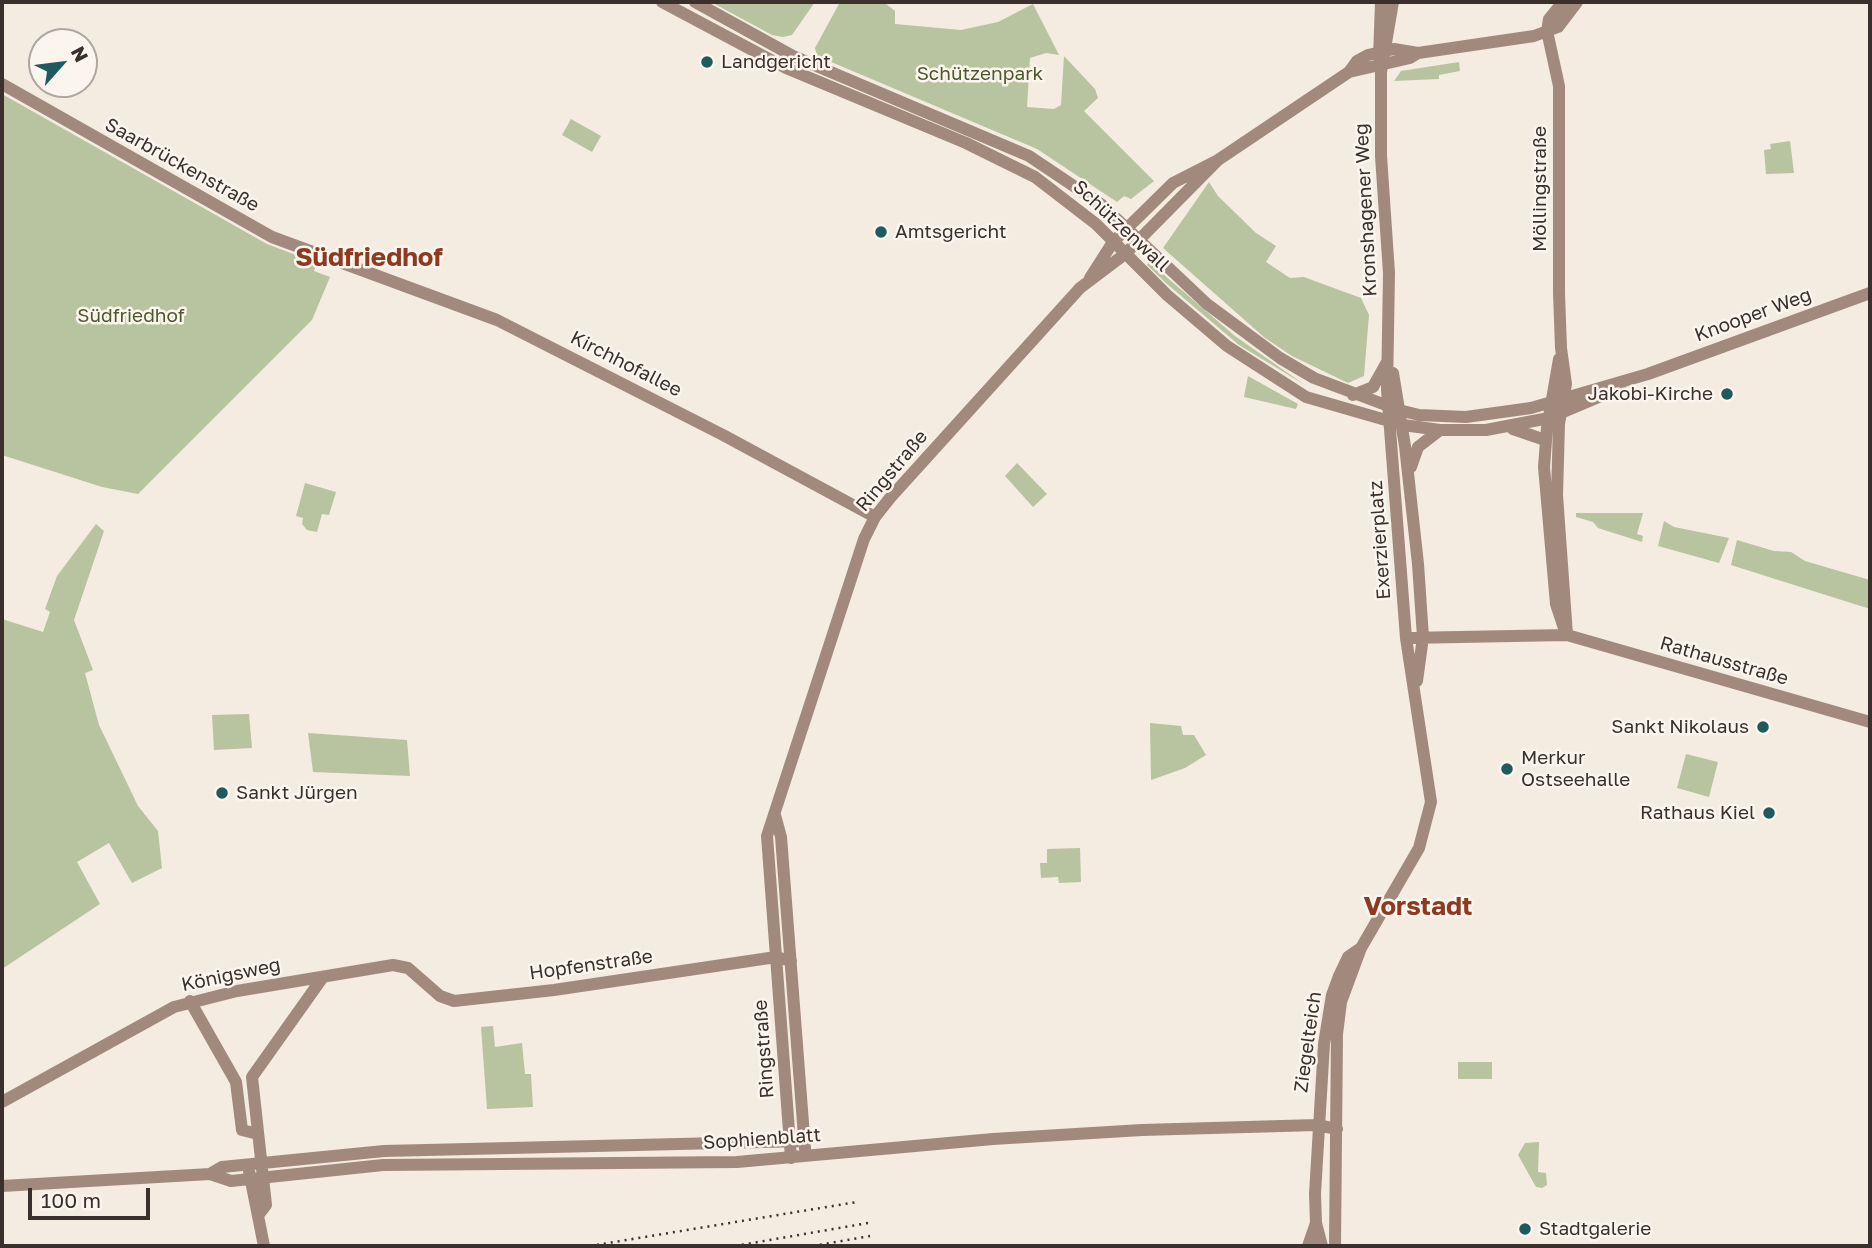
<!DOCTYPE html>
<meta charset="utf-8">
<style>
body{margin:0}
#map{position:relative;width:1872px;height:1248px;overflow:hidden;background:#f4ebe1;font-family:"Golos Text",sans-serif}
canvas{display:block}
.frame{position:absolute;inset:0;border:4px solid #3b302b;pointer-events:none}
.north{position:absolute;left:28px;top:28px;width:70px;height:70px;box-sizing:border-box;background:#fbf5ee;border:2px solid #aea6a0;border-radius:50%;rotate:62deg;font-size:19px;font-weight:700;line-height:28px;text-align:center;color:#3b302b}
.north::after{content:'';display:block;margin:auto;width:24px;height:32px;background:#1f5a5e;clip-path:polygon(50% 0,100% 100%,50% 72%,0 100%)}
.scale{position:absolute;left:28px;top:1188px;width:122px;height:32px;box-sizing:border-box;border:4px solid #3b302b;border-top:0;padding-left:9px;font-size:21px;line-height:24px;white-space:nowrap;color:#3b302b;-webkit-text-stroke:5px #fbf5ee;paint-order:stroke}
</style>
<div id="map">
<canvas width="1872" height="1248"></canvas>
<div class="frame"></div>
<div class="north">N</div>
<div class="scale">100 m</div>
</div>
<script>
const g = document.querySelector('canvas').getContext('2d');
g.lineJoin = 'round';
function fill(path, color) {
  g.fillStyle = color;
  g.fill(path, 'evenodd');
}
function shape(rows) {
  const path = new Path2D();
  for (const r of rows) {
    path.moveTo(r[0], r[1]);
    for (let i = 2; i < r.length; i += 2) path.lineTo(r[i], r[i + 1]);
  }
  return path;
}
function strokePath(path, color, width, dash) {
  g.strokeStyle = color;
  g.lineWidth = width;
  g.lineCap = dash ? 'butt' : 'round';
  g.setLineDash(dash || []);
  g.stroke(path);
}
function label(font, color, halo, rows, align = 'center') {
  g.font = font + ' "Golos Text",sans-serif';
  g.lineWidth = 5;
  g.setLineDash([]);
  g.textBaseline = 'middle';
  g.strokeStyle = halo;
  g.fillStyle = color;
  for (const [text, x, y, turn = 0] of rows) {
    g.save();
    g.translate(x, y);
    g.rotate((+turn || 0) * Math.PI / 180);
    g.textAlign = isNaN(turn) ? turn : align;
    if (halo) g.strokeText(text, 0, 0);
    g.fillText(text, 0, 0);
    g.restore();
  }
}
const green = shape([
 [711,2,815,2,792,35,783,37,772,35],
 [840,2,884,2,895,11,895,24,961,30,998,22,1033,4,1059,55,1046,53,1030,58,1027,107,1054,109,1061,105,1064,56,1095,89,1098,98,1084,111,1154,181,1131,199,1124,196,1117,202,1037,149,817,56,815,48],
 [1459,62,1460,71,1439,75,1439,79,1394,81,1401,71],
 [2,94,267,244,317,263,314,271,330,277,312,320,138,494,102,487,2,455],
 [571,119,601,136,592,152,562,135],
 [1790,141,1794,173,1766,174,1764,150,1771,149,1770,144],
 [1209,182,1218,196,1256,233,1276,246,1266,262,1290,278,1304,277,1361,298,1369,315,1364,376,1348,383,1292,356,1265,338,1163,248],
 [1149,262,1235,336,1305,385,1239,345,1167,284,1147,265],
 [1248,376,1298,404,1296,409,1244,397],
 [1017,463,1047,494,1033,507,1005,476],
 [305,483,336,492,329,515,322,514,317,532,307,530,302,524,303,518,296,516],
 [1576,513,1643,513,1637,534,1643,536,1642,542,1598,528,1593,522,1576,517],
 [1664,521,1674,527,1729,538,1719,563,1658,546],
 [96,524,104,531,74,620,93,670,85,673,99,725,138,806,158,831,162,868,132,883,109,843,77,862,100,904,2,969,2,619,43,632,50,612,45,609,57,576],
 [1737,540,1774,551,1791,552,1805,561,1870,580,1870,609,1731,565],
 [249,714,252,748,214,750,212,715],
 [1150,723,1181,726,1183,735,1194,735,1206,755,1185,768,1151,780],
 [308,733,407,740,410,776,313,772],
 [1686,754,1718,762,1709,797,1677,788],
 [1080,848,1081,882,1059,883,1058,877,1041,878,1040,863,1047,863,1047,849],
 [493,1026,495,1047,522,1043,525,1074,531,1074,533,1107,487,1109,481,1027],
 [1458,1062,1492,1062,1492,1079,1458,1079],
 [1539,1142,1538,1172,1546,1173,1547,1185,1542,1188,1536,1187,1518,1155,1525,1143]
]);
const secondary = shape([
 [662,2,786,68,966,143,1035,177,1096,224,1167,295,1227,346,1306,397,1403,425,1440,430,1486,430,1549,418,1620,388],
 [695,2,793,56,1029,156,1102,205,1207,304,1280,358,1314,378,1399,410,1419,415,1466,417,1531,408,1648,374,1870,293],
 [1547,31,1559,86,1559,293,1561,348,1566,384,1559,424,1557,495,1567,635],
 [1547,31,1549,19,1563,2],
 [1379,57,1381,2],
 [1349,72,1410,58,1418,53,1534,36,1558,27,1577,2],
 [2,84,272,237,497,320,723,435,875,517],
 [1090,278,1113,242,1173,183,1218,160,1349,72,1357,61,1368,55,1394,49,1418,53],
 [1559,359,1547,428,1544,467,1556,604,1564,628],
 [1393,373,1405,446,1418,564,1423,637,1417,681],
 [1353,395,1373,387,1387,362],
 [1513,429,1545,440],
 [1411,467,1418,447,1440,430],
 [1406,638,1567,635,1870,722],
 [775,815,781,837,805,1149],
 [190,1001,236,1082,242,1130,258,1134],
 [2,1102,174,1007,237,991,393,965,408,968,440,996,454,1001,554,990,776,957,791,961],
 [791,1158,767,836,864,539,875,517,890,498,1080,288,1125,254,1218,160],
 [249,1171,264,1246],
 [210,1174,231,1181,383,1165,737,1162,993,1139,1142,1130,1317,1125,1337,1129],
 [2,1186,210,1174,222,1167,384,1151,805,1141],
 [260,1213,266,1205,252,1077,323,977],
 [1308,1246,1316,1223],
 [1322,1246,1316,1223,1315,1194,1324,1044,1332,995,1339,976,1348,957,1361,948],
 [1335,1246,1337,1034,1341,1002,1361,948,1419,848,1431,802,1406,638,1387,390,1389,273,1381,156,1381,72,1393,2]
]);
const rail = shape([
 [590,1246,857,1202],
 [735,1246,868,1223],
 [813,1246,870,1236]
]);
const markers = [
 [707,62,7,"#1f5a5e"],
 [881,232,7,"#1f5a5e"],
 [1727,394,7,"#1f5a5e"],
 [1763,727,7,"#1f5a5e"],
 [1507,769,7,"#1f5a5e"],
 [222,793,7,"#1f5a5e"],
 [1769,813,7,"#1f5a5e"],
 [1525,1229,7,"#1f5a5e"]
];
const poiNames = [
 ["Landgericht",721,62],
 ["Amtsgericht",895,232],
 ["Jakobi-Kirche",1713,394,"right"],
 ["Sankt Nikolaus",1749,727,"right"],
 ["Merkur",1521,758],
 ["Ostseehalle",1521,780],
 ["Sankt Jürgen",236,793],
 ["Rathaus Kiel",1755,813,"right"],
 ["Stadtgalerie",1539,1229]
];
const parkNames = [
 ["Schützenpark",980,74],
 ["Südfriedhof",131,316]
];
const streetNames = [
 ["Saarbrückenstraße",182,165,29],
 ["Möllingstraße",1540,189,-90],
 ["Kronshagener Weg",1366,210,-93],
 ["Schützenwall",1121,226,43],
 ["Knooper Weg",1753,315,-20],
 ["Kirchhofallee",626,364,27],
 ["Ringstraße",892,471,-50],
 ["Exerzierplatz",1380,540,-94],
 ["Rathausstraße",1724,661,16],
 ["Hopfenstraße",591,965,-8],
 ["Königsweg",231,975,-12],
 ["Ziegelteich",1308,1042,-82],
 ["Ringstraße",764,1049,-94],
 ["Sophienblatt",762,1139,-4]
];
const districtNames = [
 ["Südfriedhof",369,258],
 ["Vorstadt",1418,907]
];
fill(green, '#b8c4a0');
strokePath(secondary, '#a18a7d', 12);
strokePath(rail, '#3b302b', 2.5, [2, 5]);
for (const [x, y, r, color] of markers) {
  const dot = new Path2D();
  dot.arc(x, y, r, 0, 2 * Math.PI);
  g.fillStyle = color;
  g.fill(dot);
  strokePath(dot, '#fbf5ee', 2.5);
}
label('19px', '#3b302b', '#fbf5ee', poiNames, 'left');
label('19px', '#4a5a2e', '#fbf5ee', parkNames);
label('19px', '#3b302b', '#fbf5ee', streetNames);
label('bold 26px', '#8c3b22', '#fbf5ee', districtNames);
</script>
